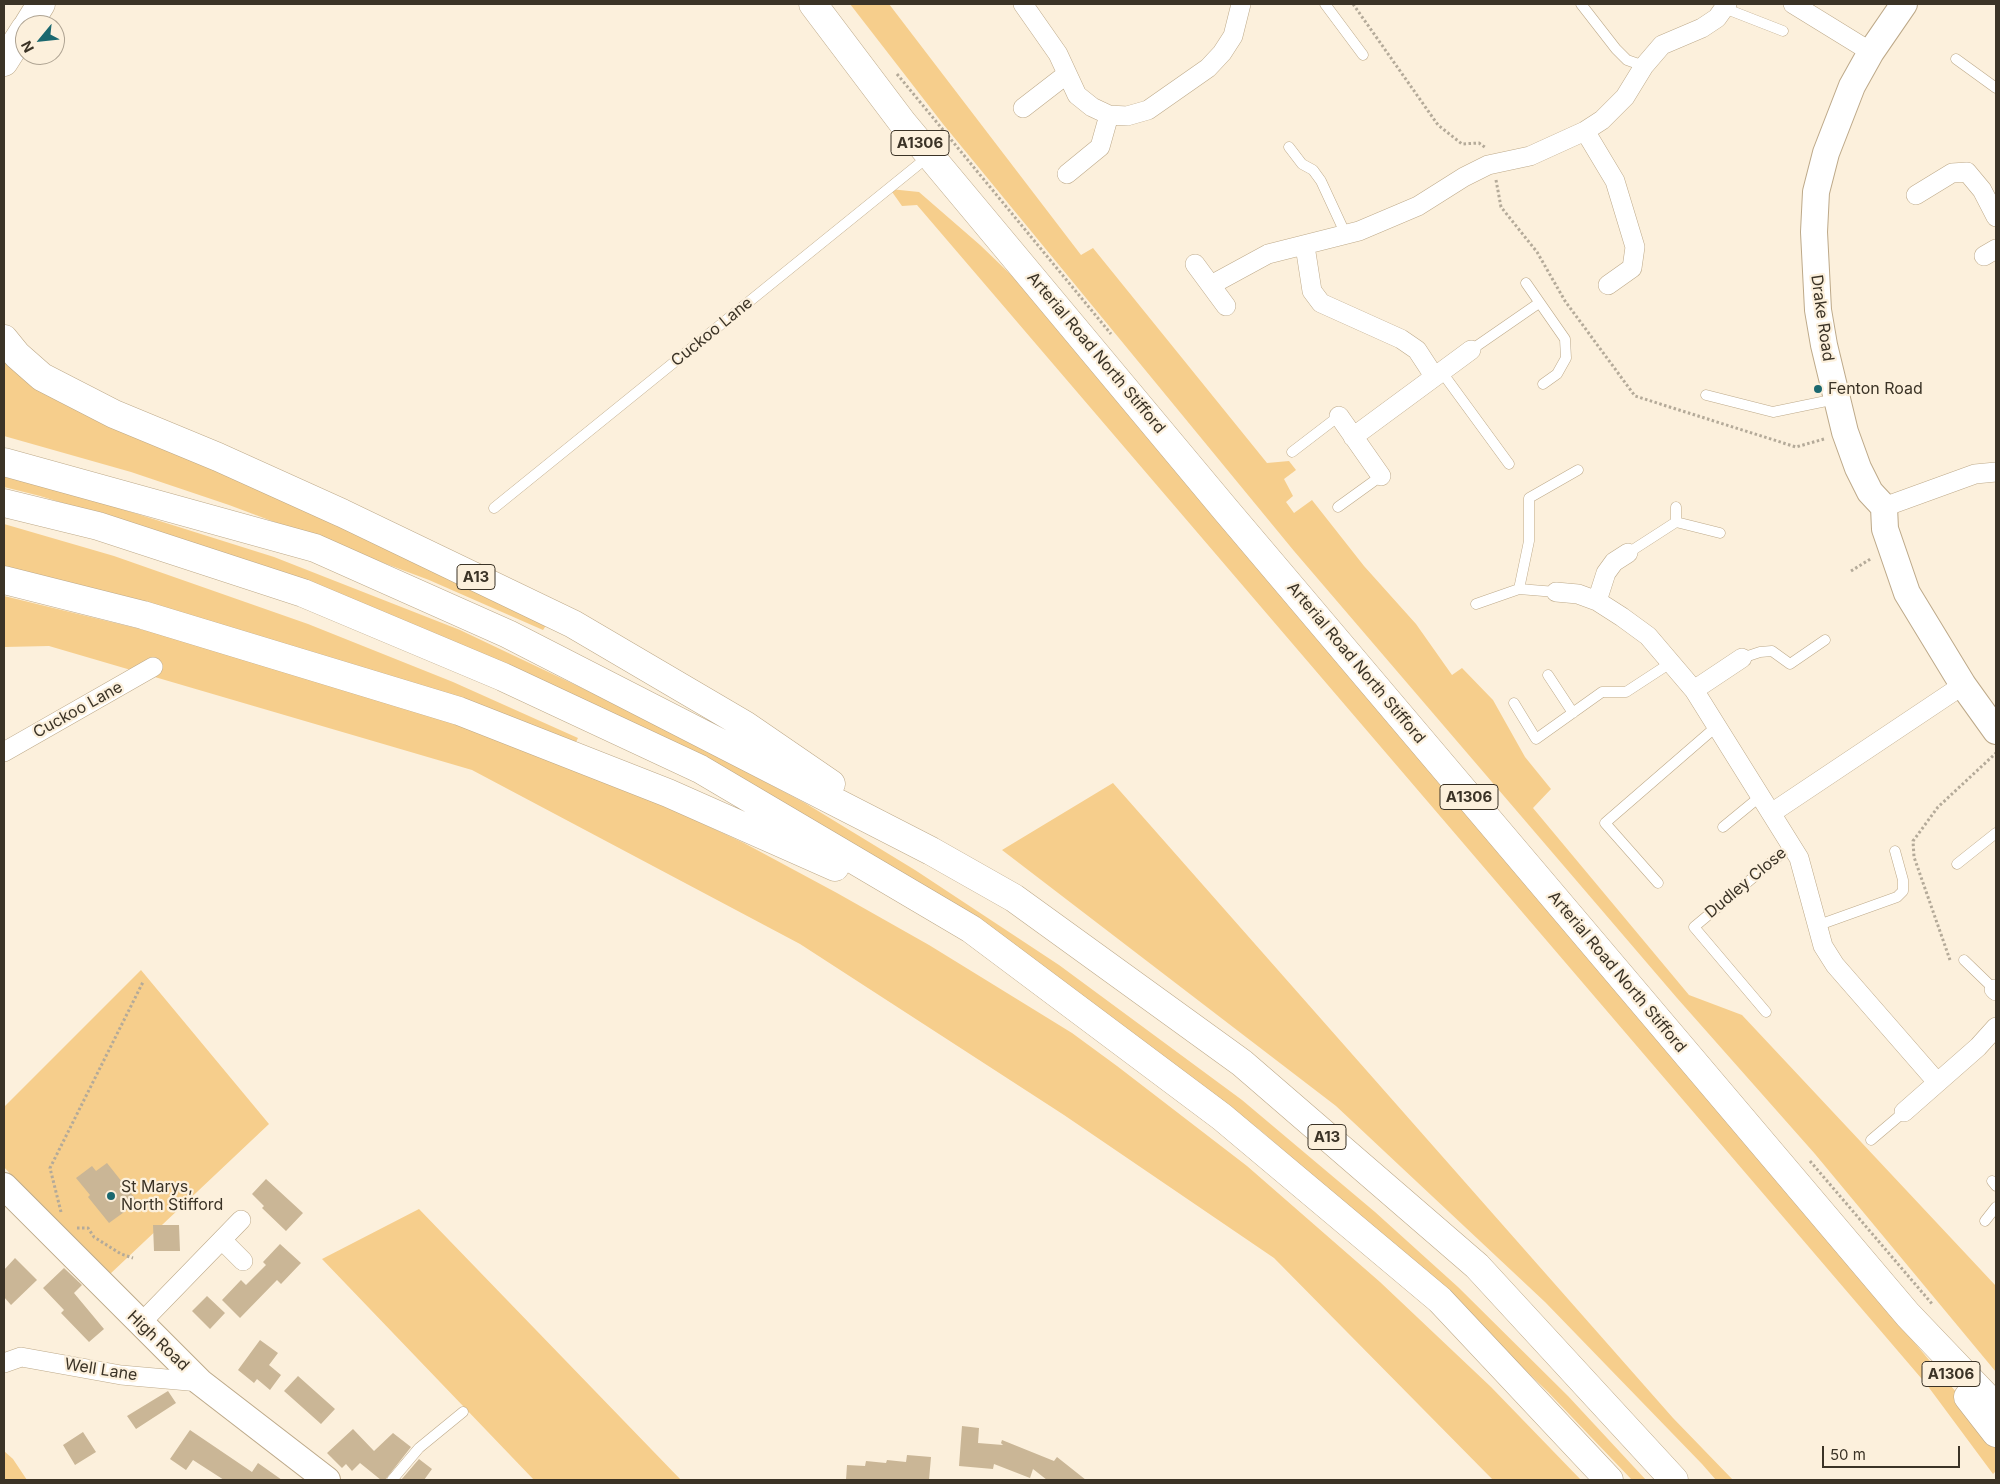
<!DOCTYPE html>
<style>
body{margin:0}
#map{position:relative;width:2000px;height:1484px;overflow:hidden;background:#fcf0dc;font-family:Inter,sans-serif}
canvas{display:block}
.frame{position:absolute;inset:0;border:5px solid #3b3326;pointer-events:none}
.north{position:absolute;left:15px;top:15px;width:50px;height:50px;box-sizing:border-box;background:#fcf0dc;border:1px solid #afa493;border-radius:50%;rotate:242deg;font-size:14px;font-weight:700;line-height:20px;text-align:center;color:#3b3326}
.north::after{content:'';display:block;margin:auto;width:18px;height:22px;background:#1b686f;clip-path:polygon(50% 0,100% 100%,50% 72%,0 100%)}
.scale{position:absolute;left:1822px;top:1446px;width:138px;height:22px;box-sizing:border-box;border:2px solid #3b3326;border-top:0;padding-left:6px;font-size:15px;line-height:18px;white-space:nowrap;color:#3b3326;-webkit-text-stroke:4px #fcf0dc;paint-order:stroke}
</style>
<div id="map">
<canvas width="2000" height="1484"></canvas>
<div class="frame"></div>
<div class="north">N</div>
<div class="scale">50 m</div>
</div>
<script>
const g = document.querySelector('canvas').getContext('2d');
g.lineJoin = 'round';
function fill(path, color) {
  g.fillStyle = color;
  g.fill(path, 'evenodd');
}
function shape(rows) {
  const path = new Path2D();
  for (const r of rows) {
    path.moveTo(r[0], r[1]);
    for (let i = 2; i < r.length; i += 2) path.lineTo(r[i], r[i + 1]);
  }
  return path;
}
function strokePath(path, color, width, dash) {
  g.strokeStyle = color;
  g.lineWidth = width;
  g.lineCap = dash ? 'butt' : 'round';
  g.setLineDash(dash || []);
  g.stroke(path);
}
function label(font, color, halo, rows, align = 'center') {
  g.font = font + ' Inter,sans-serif';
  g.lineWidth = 4.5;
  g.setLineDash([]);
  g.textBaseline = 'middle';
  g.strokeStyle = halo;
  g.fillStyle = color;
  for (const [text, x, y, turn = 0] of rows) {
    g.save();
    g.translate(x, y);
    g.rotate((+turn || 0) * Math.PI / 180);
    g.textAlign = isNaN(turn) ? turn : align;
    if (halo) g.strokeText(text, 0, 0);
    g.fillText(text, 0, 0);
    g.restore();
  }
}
const green = shape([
 [850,4,889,4,1081,255,1093,248,1267,463,1289,461,1296,470,1284,479,1293,496,1286,502,1294,513,1312,500,1364,566,1416,624,1452,675,1462,668,1493,700,1525,757,1551,789,1533,808,1689,995,1742,1015,1996,1286,1996,1372,1815,1154,1677,998,1294,551,943,124],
 [890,189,919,192,980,245,1031,294,1994,1437,1996,1441,1996,1471,1993,1474,1927,1385,917,205,902,206],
 [4,357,158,442,547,624,543,630,429,580,229,505,131,472,4,436],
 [4,472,274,557,460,630,645,718,805,803,915,870,1059,965,1242,1100,1375,1212,1458,1287,1568,1396,1646,1480,1632,1480,1548,1392,1424,1272,1260,1130,1064,982,905,878,170,536,40,496,4,487],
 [4,524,114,556,308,624,453,682,578,738,575,744,4,571],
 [4,596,144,630,320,679,438,717,648,798,744,843,837,893,929,945,1072,1033,1117,1066,1247,1166,1380,1282,1491,1387,1581,1480,1493,1480,1274,1258,1064,1115,800,944,472,770,49,646,4,647],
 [1113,783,1673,1418,1733,1480,1716,1480,1702,1464,1545,1302,1336,1106,1002,850],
 [141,970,269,1124,109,1275,67,1237,4,1167,4,1107],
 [419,1209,681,1480,534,1480,322,1259],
 [4,1451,13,1459,27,1480,4,1480]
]);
const building = shape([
 [107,1163,138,1202,109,1223,88,1197,90,1195,76,1178,92,1166,96,1171],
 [266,1179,303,1213,286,1231,262,1208,264,1206,252,1194],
 [153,1225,179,1225,180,1251,154,1251],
 [280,1244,301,1263,281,1284,277,1280,240,1318,222,1300,241,1280,246,1285,266,1265,263,1262],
 [15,1258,37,1280,11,1305,4,1297,4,1270],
 [64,1268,82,1285,74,1293,104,1329,89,1342,61,1313,64,1310,43,1288],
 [207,1296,225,1313,210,1329,192,1311],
 [260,1340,278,1353,269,1365,281,1375,270,1390,257,1379,254,1383,238,1370],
 [298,1376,335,1409,321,1424,284,1391],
 [168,1391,176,1403,136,1429,127,1416],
 [962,1426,979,1428,978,1443,1003,1445,1001,1443,1002,1440,1054,1461,1057,1457,1086,1480,1047,1480,1033,1469,1030,1478,994,1464,993,1469,959,1466],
 [353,1429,374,1451,393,1433,411,1447,385,1480,381,1480,360,1463,352,1471,346,1464,342,1468,327,1453],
 [190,1430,252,1472,258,1463,282,1480,224,1480,193,1460,186,1470,170,1459],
 [83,1432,96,1452,75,1465,63,1445],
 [907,1455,931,1457,929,1480,846,1480,847,1465,865,1466,866,1461,886,1463,887,1460,906,1462],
 [419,1459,432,1469,424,1480,401,1480]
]);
const path = shape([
 [1353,4,1438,125,1462,144,1479,143,1486,148],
 [897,74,1111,334],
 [1496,180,1501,207,1537,252,1565,301,1635,396,1796,447,1824,439],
 [1851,571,1872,558],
 [1950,960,1914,857,1913,841,1938,807,1996,753],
 [1810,1161,1933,1305],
 [61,1212,50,1168,143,982],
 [77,1228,88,1228,94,1237,121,1254,133,1258]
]);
const lane = shape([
 [1325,4,1363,55],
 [1581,4,1616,49,1627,60,1644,66],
 [1724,8,1783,31],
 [1956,59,1996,88],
 [1289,147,1302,164,1313,170,1321,181,1346,235],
 [1526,283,1565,339,1566,358,1557,374,1543,384],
 [1471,350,1539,303],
 [1441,371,1509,464],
 [1706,395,1773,412,1836,399],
 [1292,452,1339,416],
 [1338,507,1381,476],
 [494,508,929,156],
 [1676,522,1676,507],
 [1628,553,1676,522,1720,533],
 [1519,589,1529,541,1529,498,1578,470],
 [1476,604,1519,589,1556,592],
 [1742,658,1760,652,1772,651,1790,664,1825,640],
 [1548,675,1573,713],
 [1514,703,1536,739,1602,692,1626,692,1672,662],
 [1723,827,1762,795],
 [1957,864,1996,833],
 [1658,883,1605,823,1717,726],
 [1816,926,1897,897,1903,891,1903,880,1895,851],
 [1964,960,1994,989],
 [1766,1012,1694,927,1792,845],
 [1871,1140,1904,1112],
 [1992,1181,1996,1186],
 [1985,1221,1996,1207],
 [392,1480,419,1448,463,1412]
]);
const street = shape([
 [1023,4,1058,54,1077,95,1092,107,1109,115,1127,116,1148,110,1208,68,1222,53,1233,36,1241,4],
 [1793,4,1871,52],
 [1023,108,1067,74],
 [1585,131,1615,181,1635,247,1632,268,1608,285],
 [1067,174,1100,147,1109,115],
 [1916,195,1952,173,1967,172,1982,190,1996,217],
 [1305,246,1312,291,1321,303,1401,339,1417,350,1434,376],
 [1984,256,1996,249],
 [1195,264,1226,306],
 [1211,285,1268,254,1359,231,1418,206,1464,177,1488,165,1530,156,1585,131,1602,120,1625,97,1644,66,1662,45,1702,28,1717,18,1727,4],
 [1339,416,1381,476],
 [1353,437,1471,350],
 [1884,507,1975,474,1996,472],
 [1556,592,1578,594,1597,601,1622,617,1648,636,1694,690,1799,858,1823,946,1835,965,1937,1082],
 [1597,601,1606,573,1614,562,1628,553],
 [1694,690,1742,658],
 [4,752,153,667],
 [1773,812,1963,685],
 [1994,989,1996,991],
 [1904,1112,1978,1047,1996,1027],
 [222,1240,243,1261],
 [140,1324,241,1220],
 [4,1363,21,1357,121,1375,200,1382]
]);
const secondary = shape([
 [1904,4,1871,52,1852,86,1826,153,1816,192,1814,232,1818,310,1824,345,1845,432,1858,468,1870,492,1884,507,1885,529,1907,593,1963,685,1996,731],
 [4,1186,200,1382,327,1480]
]);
const primary = shape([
 [813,4,902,122,1225,509,1908,1315,1996,1407],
 [28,25,41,4],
 [4,62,25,29],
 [1968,1397,1996,1433]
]);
const highway = shape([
 [4,339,17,355,42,377,114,414,218,457,342,513,573,624,745,725,831,784],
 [4,462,315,548,508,634,931,851,1014,898,1242,1063,1477,1266,1674,1480],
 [4,503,98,526,303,593,503,677,700,769,971,929,1222,1117,1440,1300,1609,1480],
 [4,580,143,615,459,711,668,793,835,867]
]);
const markers = [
 [1818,389,5,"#1b686f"],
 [111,1196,5,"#1b686f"]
];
const shields = [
 [920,143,58],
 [476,577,38],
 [1469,797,58],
 [1327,1137,38],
 [1951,1374,58]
];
const shieldNames = [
 ["A1306",920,143],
 ["A13",476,577],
 ["A1306",1469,797],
 ["A13",1327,1137],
 ["A1306",1951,1374]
];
const streetNames = [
 ["Drake Road",1822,318,82],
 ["Cuckoo Lane",712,332,-39],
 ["Arterial Road North Stifford",1096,353,50],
 ["Arterial Road North Stifford",1356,663,50],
 ["Cuckoo Lane",78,710,-29],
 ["Dudley Close",1746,883,-40],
 ["Arterial Road North Stifford",1617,972,50],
 ["High Road",158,1341,44],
 ["Well Lane",101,1370,9]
];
const poiNames = [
 ["Fenton Road",1828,389],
 ["St Marys,",121,1187],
 ["North Stifford",121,1205]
];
fill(green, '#f6ce8c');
fill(building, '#cab696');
strokePath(lane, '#bda989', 11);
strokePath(street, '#bda989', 20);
strokePath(secondary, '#bda989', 28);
strokePath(primary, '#bda989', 29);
strokePath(highway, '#bda989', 29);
strokePath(path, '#b4aa99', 3, [2.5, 2.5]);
strokePath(lane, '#fff', 10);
strokePath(street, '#fff', 19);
strokePath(secondary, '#fff', 26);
strokePath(primary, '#fff', 28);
strokePath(highway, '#fff', 28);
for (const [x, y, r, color] of markers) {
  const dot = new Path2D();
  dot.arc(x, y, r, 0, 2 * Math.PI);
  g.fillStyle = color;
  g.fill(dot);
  strokePath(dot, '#fcf0dc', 2);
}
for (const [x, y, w] of shields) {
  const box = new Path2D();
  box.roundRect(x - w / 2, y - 12.5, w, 25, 4);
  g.fillStyle = '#fcf0dc';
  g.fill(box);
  strokePath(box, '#3b3326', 1);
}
label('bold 15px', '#3b3326', null, shieldNames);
label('16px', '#3b3326', '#fcf0dc', streetNames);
label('16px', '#3b3326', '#fcf0dc', poiNames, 'left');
</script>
